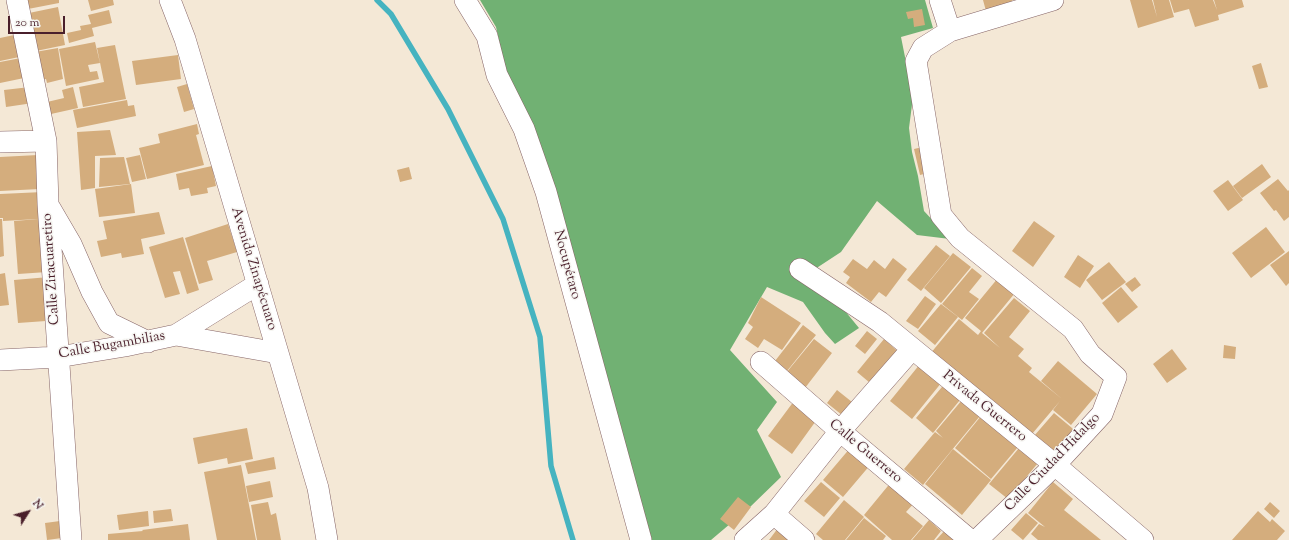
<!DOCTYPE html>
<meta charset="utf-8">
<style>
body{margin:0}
#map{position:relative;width:1289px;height:540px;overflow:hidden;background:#f4e8d6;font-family:"Sorts Mill Goudy",serif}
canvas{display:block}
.north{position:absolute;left:8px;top:492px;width:40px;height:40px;-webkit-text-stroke:3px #f6f6f2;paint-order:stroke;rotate:53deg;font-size:11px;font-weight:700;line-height:16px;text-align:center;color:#4a1f2b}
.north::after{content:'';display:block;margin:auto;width:14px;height:18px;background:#4a1f2b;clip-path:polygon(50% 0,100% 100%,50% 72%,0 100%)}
.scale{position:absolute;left:8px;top:16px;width:57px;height:18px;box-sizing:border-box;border:2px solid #4a1f2b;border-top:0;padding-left:5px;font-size:12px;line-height:14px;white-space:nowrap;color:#4a1f2b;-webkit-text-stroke:3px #f6f6f2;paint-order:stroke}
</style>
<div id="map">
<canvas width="1289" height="540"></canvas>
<div class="north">N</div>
<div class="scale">20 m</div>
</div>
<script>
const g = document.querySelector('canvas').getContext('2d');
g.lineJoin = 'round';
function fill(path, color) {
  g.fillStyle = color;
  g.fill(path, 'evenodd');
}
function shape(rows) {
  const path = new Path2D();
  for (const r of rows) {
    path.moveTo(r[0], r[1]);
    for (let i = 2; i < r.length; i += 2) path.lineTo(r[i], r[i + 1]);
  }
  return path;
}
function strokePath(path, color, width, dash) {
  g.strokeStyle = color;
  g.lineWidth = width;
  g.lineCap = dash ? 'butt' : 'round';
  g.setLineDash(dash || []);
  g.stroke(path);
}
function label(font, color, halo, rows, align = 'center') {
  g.font = font + ' "Sorts Mill Goudy",serif';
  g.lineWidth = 3;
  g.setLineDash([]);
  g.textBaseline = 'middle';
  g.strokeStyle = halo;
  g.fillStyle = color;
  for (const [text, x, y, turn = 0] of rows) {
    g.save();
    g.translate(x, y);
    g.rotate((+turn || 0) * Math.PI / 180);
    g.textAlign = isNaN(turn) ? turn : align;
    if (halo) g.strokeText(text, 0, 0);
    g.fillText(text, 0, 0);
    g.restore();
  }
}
const forest = shape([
 [480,0,925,0,933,28,901,37,913,97,909,128,912,152,918,176,924,211,950,239,917,235,877,201,841,252,812,271,859,328,835,344,825,333,803,302,767,287,730,350,777,402,757,430,781,477,750,507,711,540,652,540,600,356,507,77,496,27]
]);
const stream = shape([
 [377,0,391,14,448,109,503,219,540,337,551,466,573,540]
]);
const building = shape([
 [26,0,59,0,59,3,28,9],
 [88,0,113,0,114,5,91,11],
 [983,0,1012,0,1014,4,986,11],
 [1130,0,1152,0,1157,17,1153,0,1169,0,1174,17,1138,28],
 [1170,0,1213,0,1217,10,1214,0,1242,0,1244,7,1218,15,1219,20,1195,27,1189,9,1174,13],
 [58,7,65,45,36,51,29,13],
 [922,9,925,25,914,27,913,18,908,19,906,12],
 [109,10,112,23,92,28,94,36,69,43,67,33,81,30,80,26,91,24,88,15],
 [19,34,24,56,0,61,0,38],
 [95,42,100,63,88,65,90,72,97,71,99,79,66,86,59,49],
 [115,45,126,99,83,107,79,87,104,82,97,48],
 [58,48,63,79,47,83,46,79,40,80,35,52],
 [178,55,181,79,136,85,132,61],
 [21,58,29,77,0,83,0,62],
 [1261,63,1268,87,1259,89,1252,66],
 [187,84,194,109,184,112,177,87],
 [30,87,33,103,6,107,4,90],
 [73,87,78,108,51,114,47,102,64,98,62,90],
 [127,100,128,106,134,105,136,116,77,128,73,110],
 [197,124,199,134,196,135,204,165,147,179,139,148,160,143,158,134],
 [110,130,116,155,95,156,95,188,81,190,77,132],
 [927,146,932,172,920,175,914,149],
 [38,155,40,189,0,191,0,157],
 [140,155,146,179,132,182,126,158],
 [124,157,130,184,99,187,100,158],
 [1262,164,1271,177,1242,198,1233,186],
 [212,166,216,186,207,188,208,193,191,196,189,188,179,190,176,174],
 [409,167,412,179,400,182,397,170],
 [1278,179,1288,191,1289,190,1289,217,1284,221,1276,210,1274,211,1260,193],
 [1228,180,1243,200,1228,211,1213,191],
 [131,184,135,213,99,217,95,189],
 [43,192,47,272,18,274,14,221,38,219,3,221,3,218,0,218,0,194],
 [159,212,165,234,141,239,144,254,122,258,121,253,101,257,97,241,107,239,103,221],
 [0,219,2,219,4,256,0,257],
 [1034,221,1055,236,1033,267,1012,251],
 [228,224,237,252,207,261,213,280,199,284,185,238],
 [1266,227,1285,252,1251,278,1232,253],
 [183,237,199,290,187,294,180,271,173,272,180,294,165,298,149,247],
 [936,245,950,256,921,291,907,280],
 [1289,251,1289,283,1286,286,1270,265],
 [953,253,971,267,941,303,924,288],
 [1078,255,1094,266,1080,288,1064,277],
 [893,258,907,269,886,297,879,292,871,302,846,283,850,277,843,272,853,259,867,269,874,260,885,269],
 [1109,262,1126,282,1102,300,1086,280],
 [972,268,982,276,969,292,979,299,962,320,942,304],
 [5,273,9,305,0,306,0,274],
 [49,277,46,321,18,323,14,280],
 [1135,277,1141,285,1132,292,1125,284],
 [998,278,1015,293,982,333,1000,348,984,333,1014,298,1030,311,1009,337,1024,349,1018,356,1032,368,1029,372,1062,399,1041,381,1058,361,1097,394,1071,425,1053,410,1060,401,1032,434,930,354,959,319,978,335,981,331,965,318],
 [1121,287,1138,307,1118,323,1102,303],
 [925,296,936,304,918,329,906,321],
 [761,297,801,323,782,350,764,339,758,348,745,339,753,327,748,323],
 [941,304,958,317,935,345,918,331],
 [803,325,816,335,787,371,775,361],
 [867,331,877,339,865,354,855,346],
 [814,339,832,353,805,388,786,373],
 [884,339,903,356,876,388,857,372],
 [1224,345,1236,347,1235,359,1223,358],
 [1172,349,1187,369,1167,383,1153,364],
 [920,364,942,382,912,419,890,401],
 [947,381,964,395,933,433,916,418],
 [837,390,857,406,847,419,827,403],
 [962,400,980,416,923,485,904,469,935,432,943,438,936,431],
 [794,401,818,418,792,454,768,436],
 [1054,413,1078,433,1058,456,1034,436],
 [981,416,1018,447,991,479,955,448],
 [247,428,253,459,228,464,227,458,198,464,193,438],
 [851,447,871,464,843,497,823,480],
 [1019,448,1038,463,1008,499,989,484],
 [953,449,991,480,962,515,925,484],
 [274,457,276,469,248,474,245,463],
 [241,465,256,540,217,540,204,472],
 [270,481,273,497,249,502,246,486],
 [892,481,916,501,906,512,923,526,911,540,892,540,864,515],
 [821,482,840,498,824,517,804,501],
 [1053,482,1073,499,1064,510,1101,540,1038,540,1031,534,1039,524,1045,527,1028,513],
 [738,497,751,507,734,530,720,519],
 [844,500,864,517,845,540,823,540,816,534],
 [268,502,271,515,276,513,281,540,257,540,251,505],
 [1270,502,1280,511,1274,518,1264,509],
 [171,509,173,521,154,523,153,511],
 [148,511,149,526,119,530,117,515],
 [1258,511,1270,522,1272,519,1285,531,1277,540,1232,540],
 [1026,513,1038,523,1023,540,1011,530],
 [864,518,886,536,883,540,846,540],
 [929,520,941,531,934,540,912,540],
 [60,521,62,538,47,540,45,523],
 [188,524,190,540,108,540,108,534,143,531,142,530],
 [778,528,788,540,769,540],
 [947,528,961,540,936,540]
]);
const minor = shape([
 [17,0,46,141,48,204,71,540],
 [170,0,185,39,318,488,327,540],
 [465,0,487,36,497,75,524,129,546,192,641,540],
 [940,0,950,31],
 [0,142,46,141],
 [50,208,71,244,92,292,109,323,148,342],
 [800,269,880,322,1055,465,1143,540],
 [176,335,278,353],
 [0,360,58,357,125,346,176,335,258,284],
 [761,362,840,431,970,540],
 [774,514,804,540],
 [745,540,774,514,840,431,912,349],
 [977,540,1055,465,1102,414,1116,377,1090,354,1073,329,960,238,941,215,916,61,923,48,950,31,1053,0]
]);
const streetNames = [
 ["Nocupétaro",566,265,75],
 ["Calle Ziracuaretiro",52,269,-94],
 ["Avenida Zinapécuaro",253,269,73],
 ["Calle Bugambilias",112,346,-10],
 ["Privada Guerrero",984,407,39],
 ["Calle Guerrero",865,452,40],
 ["Calle Ciudad Hidalgo",1053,463,-46]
];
fill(forest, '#71b173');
strokePath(stream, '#45b3c0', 5.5);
fill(building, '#d4ad7d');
strokePath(minor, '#866567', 22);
strokePath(minor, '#fff', 21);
label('14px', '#4a1f2b', '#f6f6f2', streetNames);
</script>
